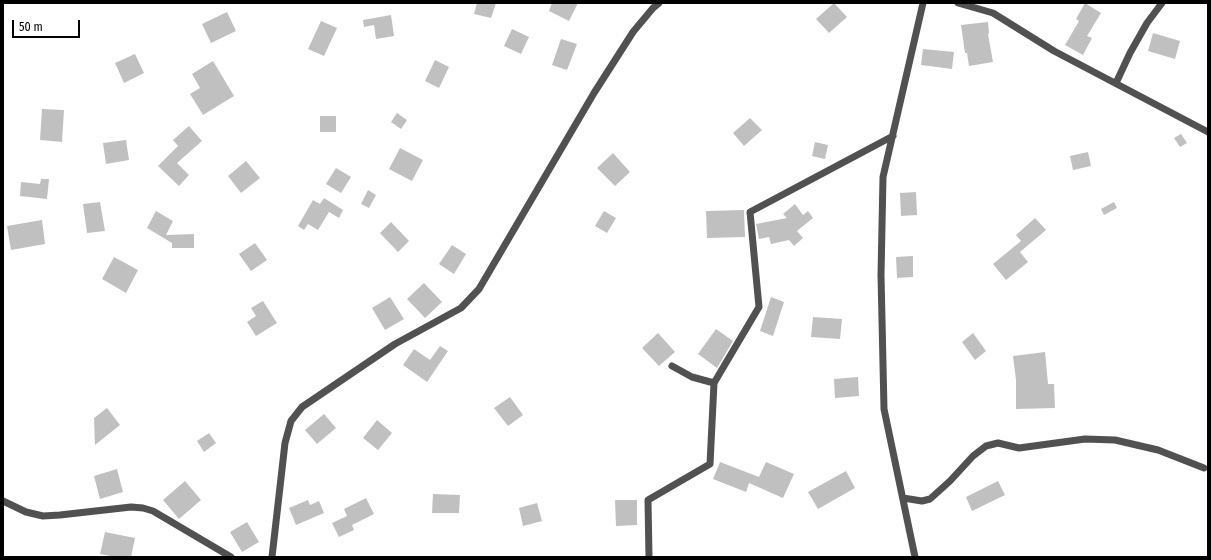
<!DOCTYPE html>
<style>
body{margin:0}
#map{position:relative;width:1211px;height:560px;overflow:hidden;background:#fff;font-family:"Fira Sans Condensed",sans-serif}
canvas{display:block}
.frame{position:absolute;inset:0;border:4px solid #000;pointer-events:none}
.scale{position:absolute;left:12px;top:20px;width:68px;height:18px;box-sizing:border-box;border:2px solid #000;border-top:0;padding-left:5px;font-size:12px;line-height:14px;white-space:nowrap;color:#000;-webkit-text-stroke:3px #fff;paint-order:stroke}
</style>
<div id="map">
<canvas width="1211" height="560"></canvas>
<div class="frame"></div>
<div class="scale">50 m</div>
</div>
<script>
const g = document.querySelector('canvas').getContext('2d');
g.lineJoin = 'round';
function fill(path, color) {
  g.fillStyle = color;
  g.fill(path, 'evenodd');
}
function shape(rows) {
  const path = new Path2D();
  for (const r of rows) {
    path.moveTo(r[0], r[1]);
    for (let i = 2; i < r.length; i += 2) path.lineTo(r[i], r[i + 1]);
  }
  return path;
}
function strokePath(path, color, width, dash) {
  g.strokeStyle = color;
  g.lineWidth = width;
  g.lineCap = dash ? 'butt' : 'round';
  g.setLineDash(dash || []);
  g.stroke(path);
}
const building = shape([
 [477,3,496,3,491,18,474,14],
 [552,3,578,3,569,21,549,11],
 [834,3,847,17,829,33,816,19],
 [1085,3,1101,13,1087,36,1092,38,1083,55,1065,45,1079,21,1076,19],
 [227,12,236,31,211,43,202,24],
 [391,15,394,36,376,39,374,25,364,27,363,20],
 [321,21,337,28,324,56,308,49],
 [988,22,989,33,988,34,993,62,969,66,967,53,965,53,961,25],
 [512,29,529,37,521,54,504,46],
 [1153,33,1180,41,1175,59,1148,51],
 [561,39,577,44,567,70,552,65],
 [923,49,954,52,952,69,921,65],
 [135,54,144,73,124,83,115,63],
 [435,60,449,67,439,88,425,81],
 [213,61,234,96,203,115,190,94,200,88,192,74],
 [42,109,64,110,62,142,40,140],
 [397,113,407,120,401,129,391,122],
 [320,116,336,116,336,132,320,132],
 [750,118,762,130,744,146,733,133],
 [189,126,202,141,177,163,189,175,179,186,158,166,178,146,173,140],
 [1181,134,1187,143,1180,147,1174,138],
 [126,140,129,160,106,164,103,143],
 [815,142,828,145,825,159,812,156],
 [400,148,423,160,412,181,389,169],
 [1088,152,1091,166,1073,170,1070,156],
 [613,153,630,172,615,186,597,168],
 [246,161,260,178,241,193,228,176],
 [336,168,351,177,341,193,326,184],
 [41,179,49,179,47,199,20,196,21,182,40,184],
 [368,190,376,195,369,208,361,204],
 [916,192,917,215,901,216,900,193],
 [324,198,343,210,339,218,329,212,318,230,308,224,304,230,298,226,313,200,320,204],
 [100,202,105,231,87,233,83,204],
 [1114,202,1117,208,1104,215,1101,209],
 [795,204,803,215,808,211,813,218,797,231,803,238,794,246,789,240,771,244,769,237,759,239,756,224,787,218,783,214],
 [744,210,745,237,707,238,706,211],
 [156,211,173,221,166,235,194,234,194,248,172,248,172,243,147,228],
 [604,211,616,218,607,233,595,226],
 [1035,218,1046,230,1020,252,1028,262,1006,280,993,264,1021,241,1016,235],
 [42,220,45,244,11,250,7,226],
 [391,222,409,241,398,252,380,233],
 [255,243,267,260,251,271,239,254],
 [452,245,466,254,454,274,439,264],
 [913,256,913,277,897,278,896,257],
 [114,257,138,270,126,293,102,279],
 [424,283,442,302,425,318,407,299],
 [390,297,404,319,385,330,372,308],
 [771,297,784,302,773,336,760,331],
 [263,301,277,323,256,336,247,322,256,316,251,308],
 [813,317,842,319,840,339,811,337],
 [716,329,733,341,717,368,698,354],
 [658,333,675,352,659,366,642,348],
 [973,333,986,351,975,360,962,342],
 [440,346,448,351,427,382,403,365,414,349,430,360],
 [1045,352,1048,384,1054,384,1055,408,1016,409,1016,380,1013,356],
 [858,377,859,396,835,398,834,379],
 [510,397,523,415,508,426,494,408],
 [107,408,120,425,95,445,94,418],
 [324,414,336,428,317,444,305,430],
 [377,420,392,433,378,450,363,438],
 [209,433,216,443,204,452,197,441],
 [720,462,759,477,766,462,794,474,783,498,749,483,746,492,713,479],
 [117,469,123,492,100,499,94,476],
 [846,471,855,488,818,509,808,492],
 [185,481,201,500,179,519,163,500],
 [998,481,1005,495,972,511,966,497],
 [433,494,460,495,459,513,432,513],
 [366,498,374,514,352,525,354,530,339,537,332,523,347,516,344,509],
 [308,500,310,505,319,501,324,513,296,525,289,508],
 [615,500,637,500,637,525,616,526],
 [537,503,542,521,523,526,519,508],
 [247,522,259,542,242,552,230,532],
 [105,532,135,538,131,557,116,557,100,554]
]);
const street = shape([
 [958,3,993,13,1054,51,1208,132],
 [1116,83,1130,53,1147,23,1162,3],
 [672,366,692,377,714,383],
 [903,498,922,501,930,499,950,481,973,456,986,446,998,443,1019,448,1085,439,1115,440,1158,450,1204,468],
 [3,501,26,512,43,516,60,515,131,507,143,508,153,511,231,557],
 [272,557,285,443,291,421,302,407,395,344,461,308,479,289,594,93,633,32,653,8,659,3],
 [649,557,648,500,710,464,714,383,759,307,750,212,893,136],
 [915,557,884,409,881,275,883,177,923,3]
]);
fill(building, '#c0c0c0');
strokePath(street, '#515151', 7);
</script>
